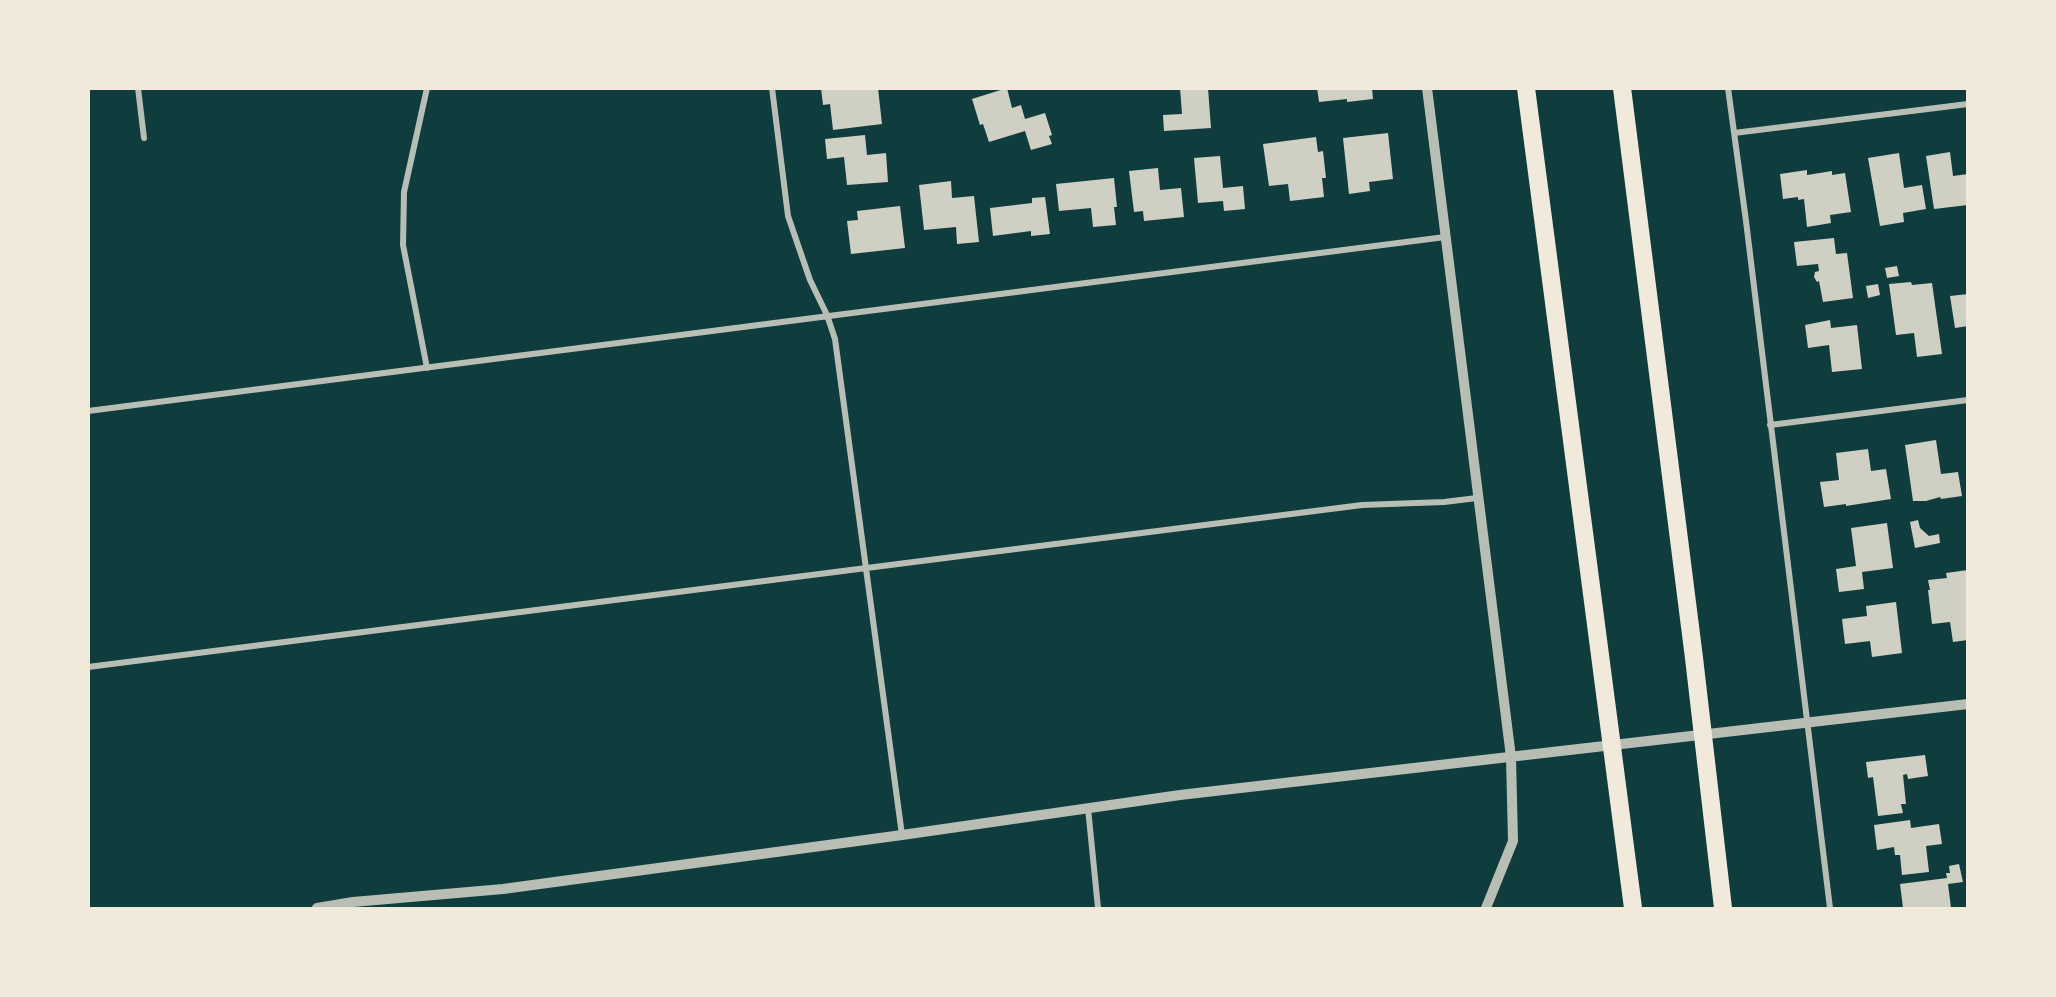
<!DOCTYPE html>
<style>
body{margin:0}
#map{position:relative;width:2056px;height:997px;overflow:hidden;background:#0f3d3e;font-family:Figtree,sans-serif}
canvas{display:block}
.frame{position:absolute;inset:0;border:90px solid #f1e9da;pointer-events:none}
</style>
<div id="map">
<canvas width="2056" height="997"></canvas>
<div class="frame"></div>
</div>
<script>
const g = document.querySelector('canvas').getContext('2d');
g.lineJoin = 'round';
function fill(path, color) {
  g.fillStyle = color;
  g.fill(path, 'evenodd');
}
function shape(rows) {
  const path = new Path2D();
  for (const r of rows) {
    path.moveTo(r[0], r[1]);
    for (let i = 2; i < r.length; i += 2) path.lineTo(r[i], r[i + 1]);
  }
  return path;
}
function strokePath(path, color, width, dash) {
  g.strokeStyle = color;
  g.lineWidth = width;
  g.lineCap = dash ? 'butt' : 'round';
  g.setLineDash(dash || []);
  g.stroke(path);
}
const building = shape([
 [821,88,878,88,882,124,833,130,830,104,823,105],
 [1007,88,1012,108,1021,105,1025,119,1045,113,1052,135,1049,136,1052,144,1031,150,1025,131,989,142,983,124,980,125,972,99],
 [1180,88,1208,88,1211,128,1164,131,1163,115,1182,114],
 [1317,88,1372,88,1373,99,1347,102,1347,99,1319,102],
 [1388,133,1393,179,1369,182,1370,191,1349,194,1343,138],
 [865,135,867,155,886,153,888,182,847,185,844,157,827,159,825,139],
 [1316,137,1318,152,1323,151,1326,178,1322,178,1324,197,1290,201,1288,184,1269,186,1263,144],
 [1950,152,1953,176,1968,174,1968,205,1934,209,1926,156],
 [1899,153,1904,188,1922,185,1926,209,1903,213,1904,222,1880,226,1868,158],
 [1220,156,1223,188,1243,186,1245,209,1224,211,1223,201,1198,203,1194,158],
 [1158,168,1160,190,1181,188,1184,217,1144,221,1143,211,1134,212,1129,171],
 [1807,170,1807,175,1832,171,1832,175,1845,173,1851,212,1830,215,1831,223,1807,227,1804,199,1798,200,1798,197,1783,199,1780,174],
 [1114,178,1117,207,1114,207,1116,225,1093,227,1091,208,1059,211,1056,184],
 [951,181,952,198,974,196,979,242,957,244,956,227,924,230,919,185],
 [1045,197,1050,234,1031,236,1031,231,993,236,990,208,1032,203,1032,198],
 [900,206,905,248,851,254,847,221,858,220,857,211],
 [1834,238,1836,254,1847,253,1853,298,1823,302,1819,281,1817,282,1814,277,1815,272,1819,271,1818,264,1797,266,1794,242],
 [1897,266,1899,276,1887,278,1885,268],
 [1911,282,1912,285,1932,283,1942,354,1917,357,1914,333,1896,335,1889,284],
 [1878,284,1880,295,1868,298,1866,286],
 [1968,294,1968,326,1955,328,1950,296],
 [1830,320,1831,328,1857,325,1862,369,1832,372,1829,345,1808,348,1805,325],
 [1936,440,1941,474,1958,472,1962,496,1941,499,1940,497,1926,501,1913,501,1905,445],
 [1868,449,1871,471,1886,469,1891,499,1846,506,1846,504,1824,507,1820,482,1839,480,1836,453],
 [1918,520,1920,528,1929,536,1939,534,1940,543,1915,548,1910,522],
 [1887,523,1893,568,1862,572,1864,589,1839,592,1836,569,1856,566,1851,528],
 [1968,570,1968,640,1953,642,1950,622,1932,624,1928,590,1930,590,1928,580,1947,578,1946,573],
 [1896,602,1902,653,1872,657,1870,641,1845,644,1842,619,1867,616,1866,606],
 [1925,755,1928,776,1908,779,1907,774,1903,775,1906,804,1901,804,1903,813,1878,816,1873,777,1868,778,1866,762],
 [1910,820,1911,828,1939,824,1942,844,1926,846,1929,872,1902,875,1900,855,1895,855,1894,847,1877,850,1874,825],
 [1959,864,1963,882,1948,884,1951,908,1903,908,1900,884,1947,878,1946,873,1950,873,1949,866]
]);
const minor = shape([
 [138,88,144,138],
 [772,88,788,216,810,280,827,315,835,339,902,835],
 [1728,88,1746,221,1830,908],
 [1734,133,1968,104],
 [427,368,403,245,404,192,427,88],
 [88,411,1445,237],
 [1770,425,1968,400],
 [88,667,1362,505,1444,502,1477,498],
 [1088,808,1098,908]
]);
const tertiary = shape([
 [1427,88,1511,757,1513,841,1486,908],
 [317,908,353,902,503,889,902,835,1180,795,1968,704]
]);
const motorway = shape([
 [1526,88,1633,908],
 [1622,88,1694,658,1723,908]
]);
fill(building, '#cfcfc3');
strokePath(minor, '#b8beb3', 6);
strokePath(tertiary, '#b8beb3', 10);
strokePath(motorway, '#f1e9da', 18);
</script>
